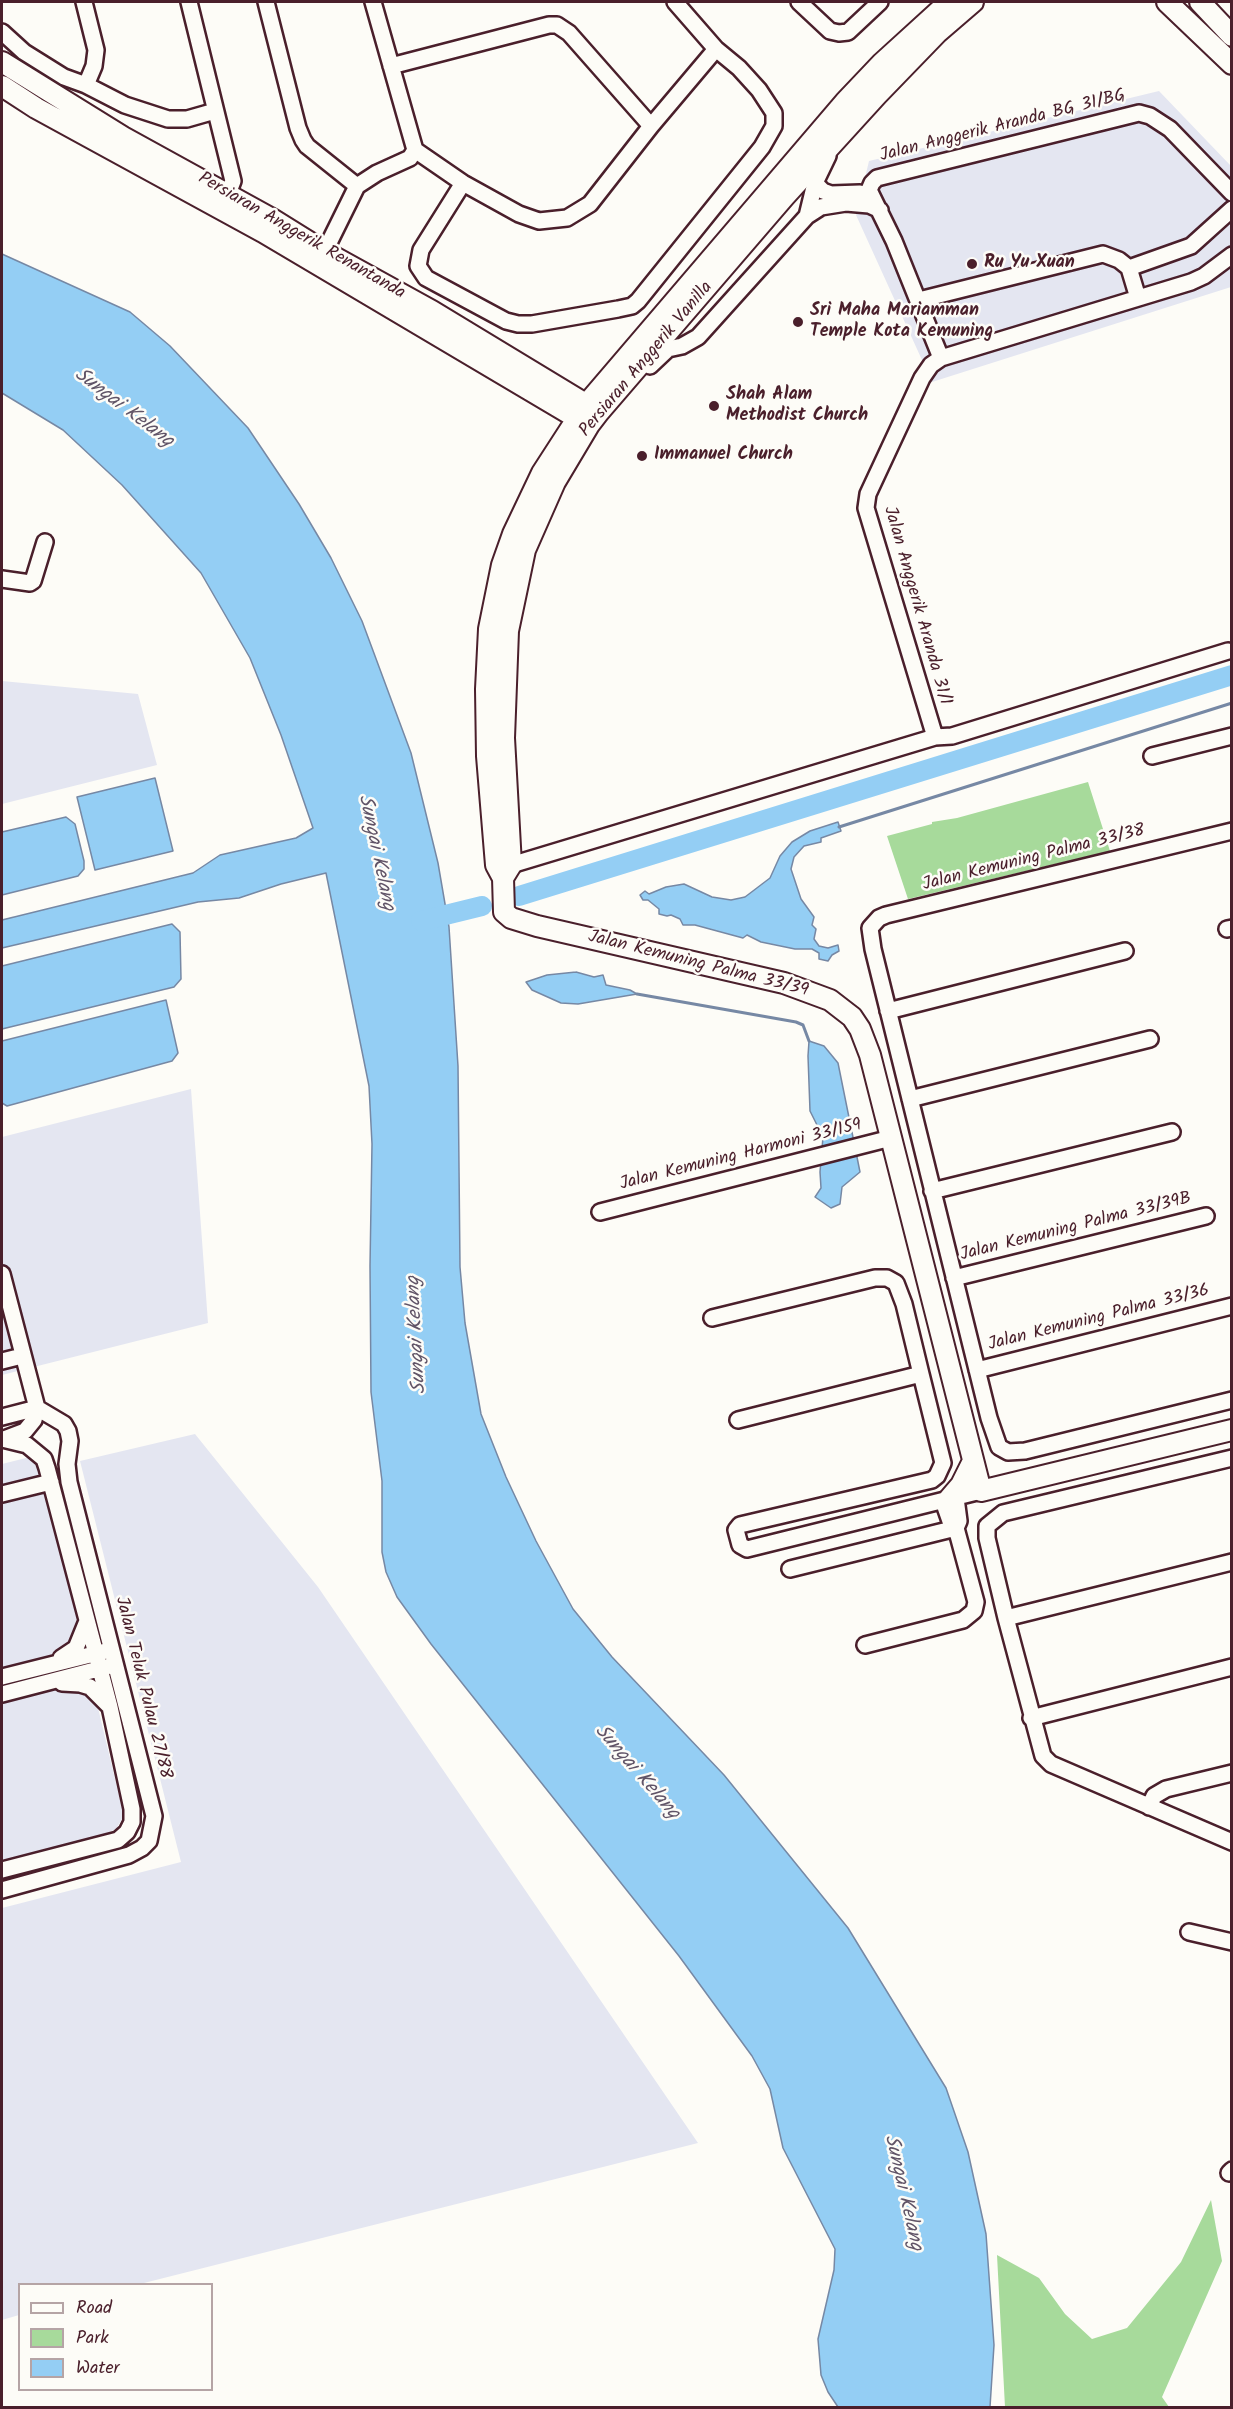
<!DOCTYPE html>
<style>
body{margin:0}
#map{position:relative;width:1233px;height:2409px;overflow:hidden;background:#fdfcf7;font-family:Kalam,sans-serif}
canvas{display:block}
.frame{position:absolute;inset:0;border:3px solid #4a1f2b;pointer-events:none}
.legend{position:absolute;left:18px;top:2283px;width:195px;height:108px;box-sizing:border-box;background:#fdfcf7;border:2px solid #b5a4a5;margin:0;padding:8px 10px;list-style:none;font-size:18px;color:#4a1f2b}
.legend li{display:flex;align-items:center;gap:12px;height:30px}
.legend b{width:30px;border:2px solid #b5a4a5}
</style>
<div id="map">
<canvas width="1233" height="2409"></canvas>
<div class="frame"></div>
<ul class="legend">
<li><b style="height:8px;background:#fdfcf7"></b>Road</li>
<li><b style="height:16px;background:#a7da9b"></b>Park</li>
<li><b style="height:16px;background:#94cef4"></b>Water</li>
</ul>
</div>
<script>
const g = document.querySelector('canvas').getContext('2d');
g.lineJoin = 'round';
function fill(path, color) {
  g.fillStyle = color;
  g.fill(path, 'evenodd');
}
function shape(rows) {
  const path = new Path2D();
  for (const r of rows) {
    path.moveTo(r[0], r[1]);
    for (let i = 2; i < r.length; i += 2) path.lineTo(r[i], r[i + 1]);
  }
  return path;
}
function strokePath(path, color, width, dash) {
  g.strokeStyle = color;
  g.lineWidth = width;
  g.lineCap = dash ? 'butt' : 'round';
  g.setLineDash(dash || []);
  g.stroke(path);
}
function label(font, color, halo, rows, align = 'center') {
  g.font = font + ' Kalam,sans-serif';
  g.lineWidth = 5;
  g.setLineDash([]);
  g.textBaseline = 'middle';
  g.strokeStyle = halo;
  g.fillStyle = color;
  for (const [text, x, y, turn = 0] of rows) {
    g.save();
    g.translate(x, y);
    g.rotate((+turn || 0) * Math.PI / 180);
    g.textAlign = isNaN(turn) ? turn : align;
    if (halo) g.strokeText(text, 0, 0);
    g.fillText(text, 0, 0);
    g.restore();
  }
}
const built = shape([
 [1159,91,1231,166,1231,287,932,382,856,215,869,161],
 [2,681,138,694,157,765,2,804],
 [191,1089,208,1323,2,1375,2,1137],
 [195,1434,318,1587,698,2143,140,2284,20,2284,19,2315,2,2320,2,1908,181,1862,80,1461],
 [30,1457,40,1466,122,1808,122,1819,116,1829,98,1837,2,1861,2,1464]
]);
const green = shape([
 [1088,782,1110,851,908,899,887,836,932,824,932,822,957,818],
 [1211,2200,1222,2261,1162,2397,1169,2407,1005,2407,997,2255,1039,2278,1065,2314,1092,2339,1127,2328,1181,2262]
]);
const water = shape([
 [2,254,130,312,170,346,248,428,299,504,331,558,362,621,411,753,438,863,449,927,458,1066,460,1267,465,1323,481,1414,506,1477,536,1541,573,1609,612,1657,724,1775,848,1928,946,2088,968,2152,986,2234,994,2345,990,2407,838,2407,828,2392,821,2375,818,2339,834,2270,835,2249,783,2148,770,2089,752,2056,679,1956,431,1644,397,1597,386,1572,382,1552,382,1481,371,1392,370,1266,372,1144,369,1086,326,873,281,884,239,898,198,902,2,948,2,920,193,873,220,855,296,838,313,828,281,735,250,658,201,573,122,485,63,430,2,393,2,254],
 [155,778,173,851,95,870,77,797,155,778],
 [66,817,75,824,84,861,84,869,78,876,2,895,2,832,66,817],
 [838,822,841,831,821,838,821,842,804,846,794,857,791,869,801,899,814,917,812,925,816,929,814,939,819,946,828,948,838,945,839,951,832,955,828,961,819,959,819,953,812,949,795,949,761,942,747,935,743,938,695,925,683,925,680,919,671,915,667,916,659,914,659,909,648,900,643,900,640,895,645,891,649,894,666,887,684,884,712,897,731,900,745,897,770,878,780,856,792,842,810,831,838,822],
 [172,924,180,932,181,979,174,987,2,1029,2,966,172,924],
 [576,972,594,977,603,975,606,985,630,990,637,994,578,1004,561,1003,532,990,526,982,547,975,576,972],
 [166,1000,178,1053,172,1061,7,1106,2,1103,2,1041,166,1000],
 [809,1041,824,1046,838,1063,860,1172,842,1187,840,1204,831,1208,815,1197,821,1188,820,1172,823,1137,810,1111,808,1056,809,1041]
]);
const stream = shape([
 [839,827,1232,703],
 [637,994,796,1022,803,1025,809,1041]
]);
const river = shape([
 [519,896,1232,675],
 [421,921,482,906]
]);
const minor = shape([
 [84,2,96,50,94,66,86,85],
 [189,2,233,181,228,194],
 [266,2,298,128,303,140,307,146,357,186],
 [373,2,415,150,463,183,519,214,539,221,567,218,590,204,651,126,716,49],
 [799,2,830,31,839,33,848,32,880,2],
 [2,32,24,52,64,77,86,85,125,105,168,119,187,119,215,111],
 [391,66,549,25,557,25,569,33,651,126],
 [463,183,421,250,418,266,426,278,506,321,518,324,532,324,618,309,632,306,638,301,762,147,774,126,774,113,759,90,739,68,716,49,675,2],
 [815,183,823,191,831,194,860,193],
 [807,216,821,207,846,203,869,205,880,210],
 [321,259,357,186,377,173,410,158,415,150],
 [1129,268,1138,298],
 [919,300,1103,254,1119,260,1129,268,1191,246,1232,209],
 [941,358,894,241,869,190,872,183,877,178,1139,113,1150,116,1170,129,1232,193],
 [650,366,668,349,682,346,698,337,807,216,815,183,828,156],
 [2,579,30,583,33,581,45,542],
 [935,737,952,736,1228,651],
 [1152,756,1232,736],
 [1232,831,886,915,879,918,870,928,873,949,989,1418,999,1447,1008,1452,1025,1451,1232,1400],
 [501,865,511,865,935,737,866,508,868,494,922,378,931,365,941,358,1191,282,1204,276,1232,255],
 [1227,929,1232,928],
 [888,1011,1125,951],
 [910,1099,1150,1039],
 [932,1191,1172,1132],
 [600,1212,891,1138],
 [2,1274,37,1408,34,1420,25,1431,4,1439],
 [954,1278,1206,1216],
 [712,1318,875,1278,887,1278,896,1283,904,1304,921,1374,738,1420],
 [2,1361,22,1356],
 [977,1370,1232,1306],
 [921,1374,943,1463,937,1476,932,1480,740,1525,736,1530,740,1545,747,1549,981,1491],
 [2,1417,37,1408],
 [1232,1458,1003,1513,987,1526,987,1538,1006,1618,1043,1756,1051,1764,1232,1842],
 [2,1494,51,1482],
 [956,1528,959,1521,956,1498],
 [790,1569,956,1528],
 [1006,1618,1232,1562],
 [865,1645,963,1620,974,1611,976,1602,956,1528,951,1524,943,1501],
 [61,1658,76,1648,87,1621],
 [2,1677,106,1651],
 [62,1683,80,1684,90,1687,108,1705],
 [2,1694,110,1666],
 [1031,1718,1232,1667],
 [1149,1807,1154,1796,1166,1789,1232,1773],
 [2,1870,118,1840,127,1832,132,1822,132,1809,110,1707,47,1468,44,1459,27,1445,2,1439],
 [2,1890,129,1855,142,1848,149,1841,154,1816,69,1482,67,1464,70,1441,68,1431,64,1424,37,1408],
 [1189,1932,1232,1942],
 [1229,2173,1232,2170]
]);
const major = shape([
 [973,2,937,33,877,95,785,196,599,412,589,425,555,482,525,550,508,631,504,738,511,865,503,878,504,912,511,918,537,926,784,983,830,1000,852,1017,860,1029,870,1055,981,1491,1232,1430],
 [1167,2,1232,64],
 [1200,2,1232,36],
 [2,62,123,137,272,219,325,252,432,311,597,411],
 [2,86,36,108,263,232,587,424],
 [503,878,496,865,487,756,486,689,489,629,502,565,513,534,542,473,586,405,845,102,882,63,949,2],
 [949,1499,961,1485,973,1461]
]);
const markers = [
 [972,264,6,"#4a1f2b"],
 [798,322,6,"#4a1f2b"],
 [714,406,6,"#4a1f2b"],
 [642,456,6,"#4a1f2b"]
];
const streetNames = [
 ["Jalan Anggerik Aranda BG 31/BG",1003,127,-14],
 ["Persiaran Anggerik Renantanda",301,237,30],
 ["Persiaran Anggerik Vanilla",647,360,-50],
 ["Jalan Anggerik Aranda 31/1",916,606,74],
 ["Jalan Kemuning Palma 33/38",1034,859,-14],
 ["Jalan Kemuning Palma 33/39",698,965,14],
 ["Jalan Kemuning Harmoni 33/159",741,1156,-14],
 ["Jalan Kemuning Palma 33/39B",1076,1228,-14],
 ["Jalan Kemuning Palma 33/36",1099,1319,-14],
 ["Jalan Teluk Pulau 27/88",142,1688,76]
];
const poiNames = [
 ["Ru Yu Xuan",984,264],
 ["Sri Maha Mariamman",810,312],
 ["Temple Kota Kemuning",810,333],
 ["Shah Alam",726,396],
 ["Methodist Church",726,417],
 ["Immanuel Church",654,456]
];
const waterNames = [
 ["Sungai Kelang",123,409,37],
 ["Sungai Kelang",375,853,78],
 ["Sungai Kelang",418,1335,-93],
 ["Sungai Kelang",636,1773,49],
 ["Sungai Kelang",902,2193,77]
];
fill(built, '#e4e6f1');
fill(green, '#a7da9b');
fill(water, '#94cef4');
strokePath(water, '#7688a4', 1.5);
strokePath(stream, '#7688a4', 3);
strokePath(river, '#94cef4', 20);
strokePath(minor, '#4a1f2b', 20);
strokePath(major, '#4a1f2b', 24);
strokePath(minor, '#fdfcf7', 15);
strokePath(major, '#fdfcf7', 20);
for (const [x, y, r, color] of markers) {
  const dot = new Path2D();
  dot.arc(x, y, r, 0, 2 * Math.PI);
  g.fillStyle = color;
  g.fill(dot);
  strokePath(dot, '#fdfcf7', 2);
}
label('18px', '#4a1f2b', '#fdfcf7', streetNames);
label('bold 18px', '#4a1f2b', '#fdfcf7', poiNames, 'left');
label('italic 20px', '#605467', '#fdfcf7', waterNames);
</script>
